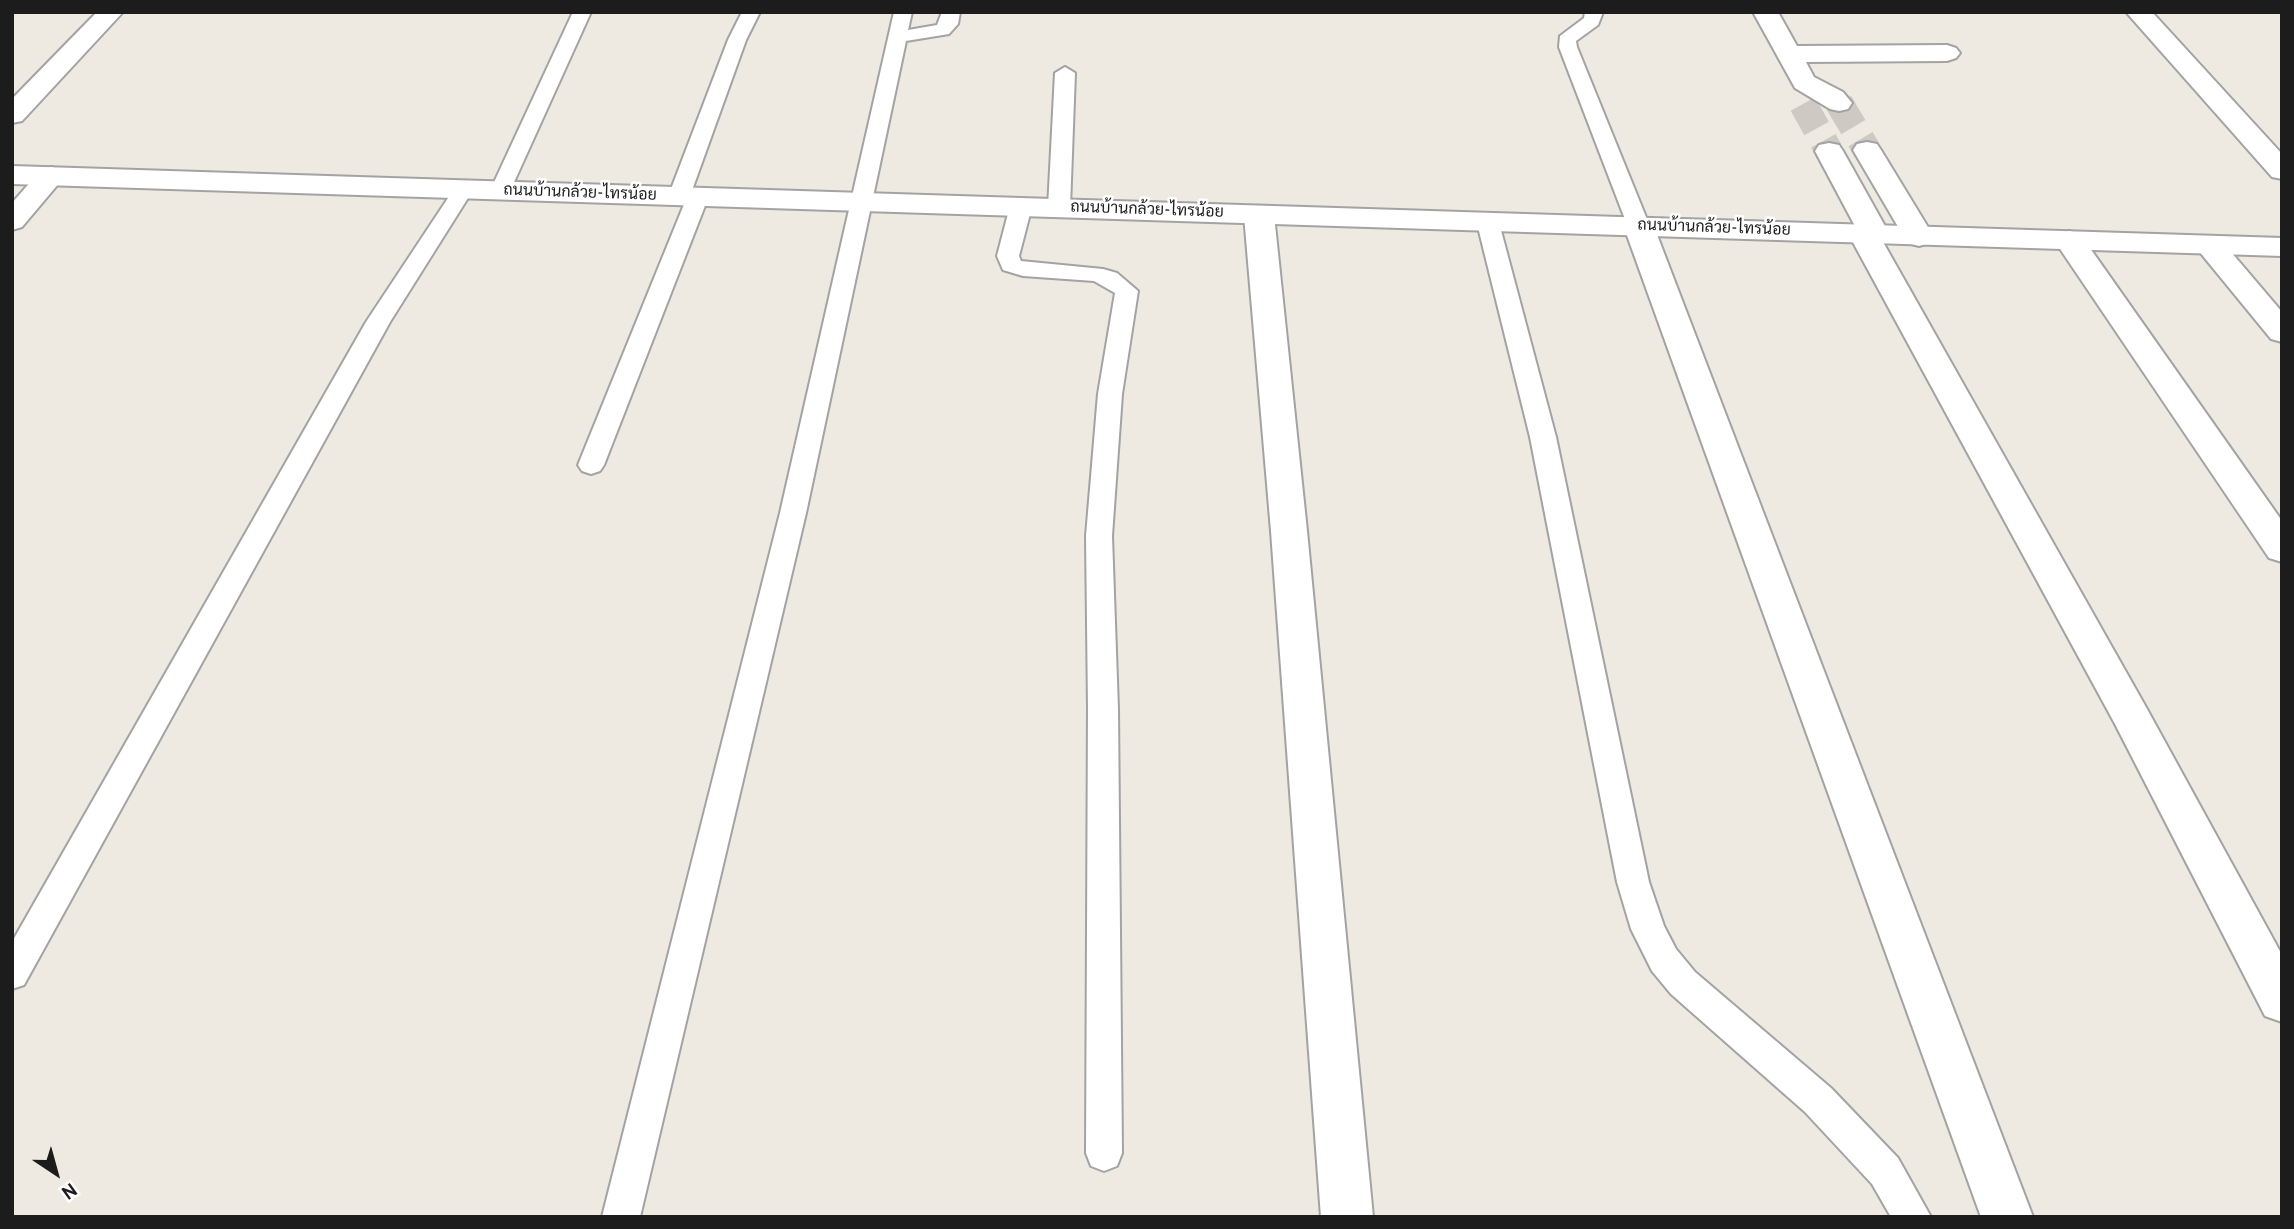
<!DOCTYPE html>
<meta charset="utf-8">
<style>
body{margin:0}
#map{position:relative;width:2294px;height:1229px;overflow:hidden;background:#eee9e1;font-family:Overpass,sans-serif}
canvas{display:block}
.frame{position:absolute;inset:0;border:14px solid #1c1c1c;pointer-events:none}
.north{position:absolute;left:21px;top:1138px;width:70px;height:70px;-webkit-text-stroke:5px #fff;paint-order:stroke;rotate:144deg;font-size:19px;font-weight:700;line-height:28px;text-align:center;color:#1c1c1c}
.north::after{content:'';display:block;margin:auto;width:24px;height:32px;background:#1c1c1c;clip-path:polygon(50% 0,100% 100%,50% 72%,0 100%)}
</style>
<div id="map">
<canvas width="2294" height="1229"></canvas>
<div class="frame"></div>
<div class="north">N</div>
</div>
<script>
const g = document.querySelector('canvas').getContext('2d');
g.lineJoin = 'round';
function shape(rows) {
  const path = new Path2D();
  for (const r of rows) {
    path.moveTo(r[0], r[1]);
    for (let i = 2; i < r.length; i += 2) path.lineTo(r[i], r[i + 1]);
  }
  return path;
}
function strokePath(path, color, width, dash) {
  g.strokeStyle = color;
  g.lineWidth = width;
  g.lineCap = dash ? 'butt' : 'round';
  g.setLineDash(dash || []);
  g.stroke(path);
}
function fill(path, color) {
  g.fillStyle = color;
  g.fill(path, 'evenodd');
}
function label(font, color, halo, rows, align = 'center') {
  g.font = font + ' Overpass,Sarabun,sans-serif';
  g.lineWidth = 5;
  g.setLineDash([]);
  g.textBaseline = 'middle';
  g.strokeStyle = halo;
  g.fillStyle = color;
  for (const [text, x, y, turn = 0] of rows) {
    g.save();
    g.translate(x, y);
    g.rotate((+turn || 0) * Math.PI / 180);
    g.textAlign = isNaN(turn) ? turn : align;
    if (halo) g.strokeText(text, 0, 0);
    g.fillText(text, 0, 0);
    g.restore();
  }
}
const minorTunnel = shape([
 [1839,103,1867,150],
 [1803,104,1829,151]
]);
const service = shape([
 [573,12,591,12,510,191,507,195,500,197,493,195,490,191,573,12],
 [742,12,760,12,746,40,691,193,704,194,708,198,604,465,600,471,591,474,582,471,578,465,685,202,672,201,668,197,728,40,742,12],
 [894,12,912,12,908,30,937,25,942,12,960,12,958,24,949,34,906,41,806,513,640,1217,602,1217,780,513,894,12],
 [1585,12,1603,12,1598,25,1576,41,1577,47,1650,227,1647,232,1639,233,1631,232,1628,227,1559,47,1560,36,1584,18,1585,12],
 [1065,67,1075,73,1070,208,1067,213,1059,214,1051,213,1048,208,1055,73,1065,67],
 [463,184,470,186,473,190,390,322,24,985,12,989,12,942,366,322,456,186,463,184],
 [1021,200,1028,202,1032,206,1019,256,1021,261,1103,269,1117,273,1138,291,1122,394,1112,536,1118,709,1122,1153,1117,1166,1104,1171,1091,1166,1086,1153,1088,709,1086,536,1098,394,1115,293,1094,281,1023,276,1003,270,997,256,1010,206,1014,202,1021,200],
 [1488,217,1496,218,1499,223,1556,437,1649,882,1664,926,1676,949,1695,972,1831,1088,1898,1158,1931,1217,1891,1217,1872,1184,1805,1112,1671,994,1652,971,1631,929,1617,882,1530,437,1477,223,1480,218,1488,217]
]);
const minor = shape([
 [97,12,123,12,22,121,12,123,12,99,97,12],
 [1753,12,1778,12,1797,46,1947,45,1956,48,1960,53,1956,58,1947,61,1806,62,1814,77,1843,92,1852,103,1848,109,1839,111,1830,109,1795,88,1753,12],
 [2126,12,2152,12,2282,154,2282,179,2272,177,2126,12],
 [1867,142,1877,144,1881,150,1934,237,1930,243,1919,246,1908,243,1904,237,1853,150,1857,144,1867,142],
 [1829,143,1839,145,1843,151,1890,235,1883,242,2147,709,2282,955,2282,1022,2265,1016,2115,724,1849,235,1856,228,1815,151,1819,145,1829,143],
 [51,167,61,170,65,176,22,227,12,230,12,203,41,170,51,167],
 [1259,206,1269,209,1274,215,1307,531,1373,1217,1321,1217,1271,531,1244,215,1249,209,1259,206],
 [1639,218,1649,221,1654,227,2033,1217,1981,1217,1624,227,1629,221,1639,218],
 [2069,231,2080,234,2282,521,2282,562,2269,558,2054,240,2058,234,2069,231],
 [2209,236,2220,239,2282,312,2282,342,2271,339,2194,245,2198,239,2209,236]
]);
const tertiary = shape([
 [12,166,2282,238,2282,256,12,184,12,166]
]);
const farStreetnames = [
 ["ถนนบ้านกล้วย-ไทรน้อย",580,194,2],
 ["ถนนบ้านกล้วย-ไทรน้อย",1147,211,2],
 ["ถนนบ้านกล้วย-ไทรน้อย",1714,229,2]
];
strokePath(minorTunnel, '#cecac3', 28, [28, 14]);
strokePath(service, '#a3a3a3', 4);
strokePath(minor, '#a3a3a3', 4);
strokePath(tertiary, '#a3a3a3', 4);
fill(service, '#fff');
fill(minor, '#fff');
fill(tertiary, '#fff');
label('16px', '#1c1c1c', '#fff', farStreetnames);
</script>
